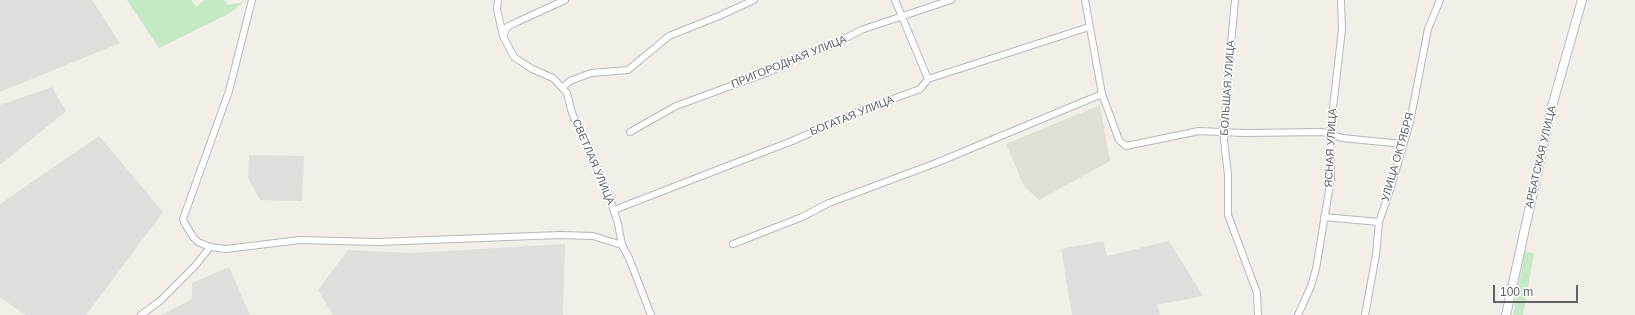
<!DOCTYPE html>
<meta charset="utf-8">
<style>
body{margin:0}
#map{position:relative;width:1635px;height:315px;overflow:hidden;background:#f1efe8;font-family:Helvetica,sans-serif}
canvas{display:block}
.scale{position:absolute;left:1493px;top:285px;width:85px;height:18px;box-sizing:border-box;border:2px solid #5f6368;border-top:0;padding-left:5px;font-size:12px;line-height:14px;white-space:nowrap;color:#5f6368;-webkit-text-stroke:3px #fff;paint-order:stroke}
</style>
<div id="map">
<canvas width="1635" height="315"></canvas>
<div class="scale">100 m</div>
</div>
<script>
const g = document.querySelector('canvas').getContext('2d');
g.lineJoin = 'round';
function fill(path, color) {
  g.fillStyle = color;
  g.fill(path, 'evenodd');
}
function shape(rows) {
  const path = new Path2D();
  for (const r of rows) {
    path.moveTo(r[0], r[1]);
    for (let i = 2; i < r.length; i += 2) path.lineTo(r[i], r[i + 1]);
  }
  return path;
}
function strokePath(path, color, width, dash) {
  g.strokeStyle = color;
  g.lineWidth = width;
  g.lineCap = dash ? 'butt' : 'round';
  g.setLineDash(dash || []);
  g.stroke(path);
}
function label(font, color, halo, rows, align = 'center') {
  g.font = font + ' Helvetica,sans-serif';
  g.lineWidth = 3;
  g.setLineDash([]);
  g.textBaseline = 'middle';
  g.strokeStyle = halo;
  g.fillStyle = color;
  for (const [text, x, y, turn = 0] of rows) {
    g.save();
    g.translate(x, y);
    g.rotate((+turn || 0) * Math.PI / 180);
    g.textAlign = isNaN(turn) ? turn : align;
    if (halo) g.strokeText(text, 0, 0);
    g.fillText(text, 0, 0);
    g.restore();
  }
}
const industrial = shape([
 [0,0,92,0,120,43,0,92],
 [52,87,66,111,0,165,0,105],
 [99,136,163,212,86,315,25,315,0,297,0,204],
 [249,155,304,156,302,201,260,200,248,178],
 [1103,241,1107,256,1169,241,1203,296,1157,305,1160,315,1072,315,1061,249],
 [565,244,563,315,333,315,318,290,348,250,412,253],
 [229,267,250,315,161,315,192,299,192,283]
]);
const education = shape([
 [1100,105,1110,161,1039,200,1024,186,1006,144]
]);
const green = shape([
 [127,0,191,0,196,7,204,0,223,0,228,5,244,2,228,14,159,48],
 [1525,251,1534,254,1523,315,1513,315]
]);
const minor = shape([
 [498,0,497,9,503,36,514,57,532,69,553,78,567,93,572,113,609,195,618,224,622,245,629,258,651,315],
 [895,0,928,79],
 [1085,0,1102,94,1119,140,1126,146,1199,131,1244,133,1323,132,1342,138,1403,144],
 [1235,0,1223,131,1228,175,1228,215,1257,293,1258,315],
 [503,36,507,27,517,22,565,0],
 [563,87,570,81,591,73,628,70,669,36,719,16,754,0],
 [630,132,676,106,769,72,804,54,829,47,861,30,951,0],
 [614,210,792,141,860,111,920,89,928,79,1089,27],
 [1324,217,1379,222],
 [733,244,802,217,829,203,936,163,1102,94],
 [210,247,198,242,194,238,185,224,183,219,229,91,252,0],
 [141,315,160,301,195,266,210,247,226,249,300,240,378,242,560,235,593,236,622,245],
 [1298,315,1311,286,1316,269,1331,178,1330,134,1342,29,1341,0],
 [1365,315,1376,255,1379,222,1391,187,1410,122,1428,29,1440,0]
]);
const secondary = shape([
 [1506,315,1551,110,1582,0]
]);
const streetNames = [
 ["ПРИГОРОДНАЯ УЛИЦА",789,62,-22],
 ["БОЛЬШАЯ УЛИЦА",1228,88,-86],
 ["БОГАТАЯ УЛИЦА",852,116,-22],
 ["ЯСНАЯ УЛИЦА",1331,148,-87],
 ["УЛИЦА ОКТЯБРЯ",1398,157,-74],
 ["АРБАТСКАЯ УЛИЦА",1541,157,-77],
 ["СВЕТЛАЯ УЛИЦА",593,162,67]
];
fill(industrial, '#e0deda');
fill(education, '#e1ded6');
fill(green, '#c5e8c5');
strokePath(minor, '#b5b8bc', 8);
strokePath(secondary, '#b6babf', 10);
strokePath(minor, '#fff', 6);
strokePath(secondary, '#fff', 8);
label('11px', '#5f6368', '#fff', streetNames);
</script>
